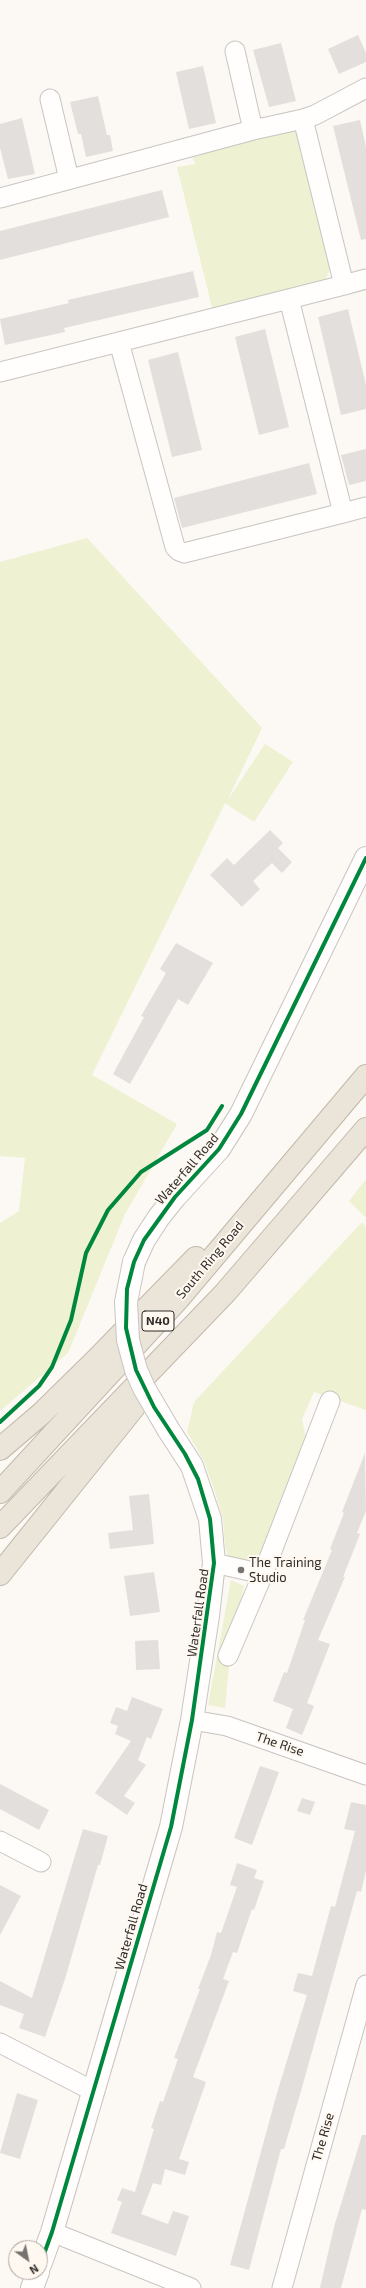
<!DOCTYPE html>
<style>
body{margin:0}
#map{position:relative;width:366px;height:2288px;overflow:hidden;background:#fcf8f4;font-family:"Exo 2",sans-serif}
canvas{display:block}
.north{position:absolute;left:8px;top:2240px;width:40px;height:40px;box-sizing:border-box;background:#fff8f1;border:1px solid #aca6a1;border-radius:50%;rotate:147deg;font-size:11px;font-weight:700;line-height:16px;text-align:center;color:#2f2c29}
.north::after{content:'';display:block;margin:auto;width:14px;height:18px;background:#777370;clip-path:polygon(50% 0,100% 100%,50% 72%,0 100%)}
</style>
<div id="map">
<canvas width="366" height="2288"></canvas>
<div class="north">N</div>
</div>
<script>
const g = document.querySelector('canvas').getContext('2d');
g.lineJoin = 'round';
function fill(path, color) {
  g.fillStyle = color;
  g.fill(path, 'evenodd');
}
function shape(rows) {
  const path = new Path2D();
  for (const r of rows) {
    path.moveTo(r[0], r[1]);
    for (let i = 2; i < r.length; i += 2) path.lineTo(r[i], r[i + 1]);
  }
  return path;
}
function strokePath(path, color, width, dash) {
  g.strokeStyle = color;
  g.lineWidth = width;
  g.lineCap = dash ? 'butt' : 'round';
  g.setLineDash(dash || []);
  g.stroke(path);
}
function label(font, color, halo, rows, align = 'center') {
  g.font = font + ' "Exo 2",sans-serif';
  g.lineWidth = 4;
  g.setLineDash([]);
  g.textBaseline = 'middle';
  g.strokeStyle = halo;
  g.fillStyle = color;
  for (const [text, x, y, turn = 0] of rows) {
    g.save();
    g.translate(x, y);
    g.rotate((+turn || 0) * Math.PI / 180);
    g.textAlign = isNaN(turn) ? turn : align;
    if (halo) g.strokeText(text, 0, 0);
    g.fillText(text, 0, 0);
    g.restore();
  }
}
const green = shape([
 [294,127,299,133,332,264,325,281,213,311,177,167,195,164,192,155],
 [87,538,262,728,227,801,265,744,293,762,254,822,225,803,92,1075,177,1124,125,1214,68,1353,0,1411,0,1223,19,1211,25,1158,0,1156,0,562],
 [366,1179,366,1216,365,1217,349,1201],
 [362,1222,366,1226,366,1410,314,1392,302,1419,307,1443,263,1548,255,1561,251,1564,228,1557,225,1546,223,1519,215,1492,204,1461,187,1432,194,1402],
 [231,1580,244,1586,239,1607,219,1651,229,1666,225,1708,208,1705]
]);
const building = shape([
 [358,35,366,53,366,62,339,74,328,49],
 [281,43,296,101,269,107,253,50],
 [203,66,216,123,189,129,176,72],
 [98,96,107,135,110,135,113,151,86,157,81,134,78,134,70,102],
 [22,118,35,174,8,179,0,148,0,124],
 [360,120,366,147,366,239,361,240,333,126],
 [162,190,169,217,0,260,0,231],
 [193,271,199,297,64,328,65,332,5,345,0,319,69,303,68,300],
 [348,309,366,385,366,409,341,415,318,317],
 [265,329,289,427,259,435,235,337],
 [178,352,202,450,172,457,148,360],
 [366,449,366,481,349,485,341,455],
 [309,463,317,494,182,528,174,498],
 [270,830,283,843,278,848,292,862,282,873,272,863,253,881,260,889,242,907,210,875,227,858,234,865],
 [176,943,213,963,188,1005,178,999,130,1084,113,1074,144,1017,141,1016,166,973,160,969],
 [365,1453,366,1511,357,1533,360,1534,343,1577,345,1577,318,1640,330,1644,307,1703,314,1706,302,1735,286,1728,293,1709,273,1701,284,1672,287,1673,305,1620,303,1620,332,1550,330,1549,344,1513,342,1512],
 [149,1494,154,1544,110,1549,108,1533,133,1530,129,1496],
 [154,1572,160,1612,130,1616,124,1576],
 [158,1640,160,1669,136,1670,135,1641],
 [132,1697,163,1709,151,1739,147,1737,138,1760,146,1765,124,1796,135,1803,127,1815,95,1793,131,1741,115,1734,118,1726,110,1723,116,1707,127,1711],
 [260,1766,279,1772,252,1845,234,1838],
 [0,1784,49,1810,39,1830,0,1809],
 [302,1798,315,1802,310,1815,297,1811],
 [351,1802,366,1805,366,1871,361,1892,357,1891,301,2091,284,2149,281,2149,249,2270,230,2265,277,2093,307,1995,293,1991,298,1973,312,1976,331,1906,335,1907,355,1831,344,1829],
 [83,1829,108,1836,100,1865,98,1865,65,1979,45,2037,19,2028,24,2014,0,2005,0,1981,32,1998],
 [237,1863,257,1870,254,1878,264,1881,254,1910,252,1909,237,1953,233,1952,223,1979,229,1981,193,2077,206,2082,179,2159,189,2162,185,2175,165,2169,161,2185,153,2183,141,2214,168,2224,173,2211,189,2216,176,2256,111,2233,122,2202,117,2200,122,2188,135,2192,154,2129,151,2128,160,2101,163,2102,178,2059,174,2058,200,1989,198,1989,211,1955,217,1932,221,1933,237,1887,230,1885],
 [0,1885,21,1896,0,1935],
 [17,2093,38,2100,20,2159,0,2153],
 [362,2135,366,2135,366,2210,362,2209,341,2288,320,2288,334,2227]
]);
const street = shape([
 [235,51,253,130],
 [50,99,69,179],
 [303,119,344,285,366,279],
 [0,198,253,130,303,119,315,115,366,88],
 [289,299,343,513,366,507],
 [0,372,119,342],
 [343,513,184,553,179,551,175,547,119,342,344,285],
 [214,1563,263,1574],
 [228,1656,263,1574,330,1401],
 [192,1720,227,1726,366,1775],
 [0,1841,41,1862],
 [0,2043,93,2091],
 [52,2232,191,2288],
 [282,2288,366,1985]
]);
const secondary = shape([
 [134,1262,144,1240,159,1217,175,1197,219,1149,241,1114,366,858],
 [40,2265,52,2232,171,1827,192,1720,208,1616,214,1563,210,1519,192,1466,168,1429],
 [32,2288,38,2272]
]);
const highway = shape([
 [0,1449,41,1414,95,1361,196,1258],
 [0,1492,179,1298,366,1076],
 [0,1527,225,1293,366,1129],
 [0,1574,134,1407]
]);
const secondaryBridge = shape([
 [134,1262,126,1302,128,1340,136,1370,144,1388,168,1429]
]);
const cycleway = shape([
 [0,1422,39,1386,52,1367,71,1320,86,1253,108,1210,141,1172,207,1130,222,1106],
 [40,2265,52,2232,171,1827,192,1720,214,1563,210,1519,198,1479,185,1454,154,1407,136,1370,126,1328,127,1289,134,1262,144,1240,175,1197,219,1149,241,1114,366,858]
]);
const markers = [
 [241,1570,4,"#777370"]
];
const shields = [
 [158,1321,32]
];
const shieldNames = [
 ["N40",158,1321]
];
const streetNames = [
 ["Waterfall Road",187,1169,-49],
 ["South Ring Road",210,1260,-50],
 ["Waterfall Road",198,1613,-82],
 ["The Rise",280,1744,19],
 ["Waterfall Road",131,1927,-74],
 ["The Rise",323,2137,-74]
];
const poiNames = [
 ["The Training",249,1563],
 ["Studio",249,1578]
];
fill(green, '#eef1d2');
fill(building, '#e3dfdd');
strokePath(street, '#c8c4c1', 21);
strokePath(secondary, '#c8c4c1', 24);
strokePath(highway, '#c1b9ab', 24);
strokePath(street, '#fffefd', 19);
strokePath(secondary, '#fffefd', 22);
strokePath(highway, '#ebe5d9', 22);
strokePath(secondaryBridge, '#c8c4c1', 24, []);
strokePath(secondaryBridge, '#fffefd', 22);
strokePath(cycleway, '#00873e', 4);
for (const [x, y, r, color] of markers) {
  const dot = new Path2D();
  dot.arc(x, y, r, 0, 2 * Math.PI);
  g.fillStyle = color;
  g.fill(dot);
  strokePath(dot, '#fff8f1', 1.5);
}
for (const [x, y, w] of shields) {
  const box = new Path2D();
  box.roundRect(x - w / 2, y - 10, w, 20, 3);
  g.fillStyle = '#fff8f1';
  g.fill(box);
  strokePath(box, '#2f2c29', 1);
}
label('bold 12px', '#2f2c29', null, shieldNames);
label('13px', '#2f2c29', '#fff8f1', streetNames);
label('13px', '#2f2c29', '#fff8f1', poiNames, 'left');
</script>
